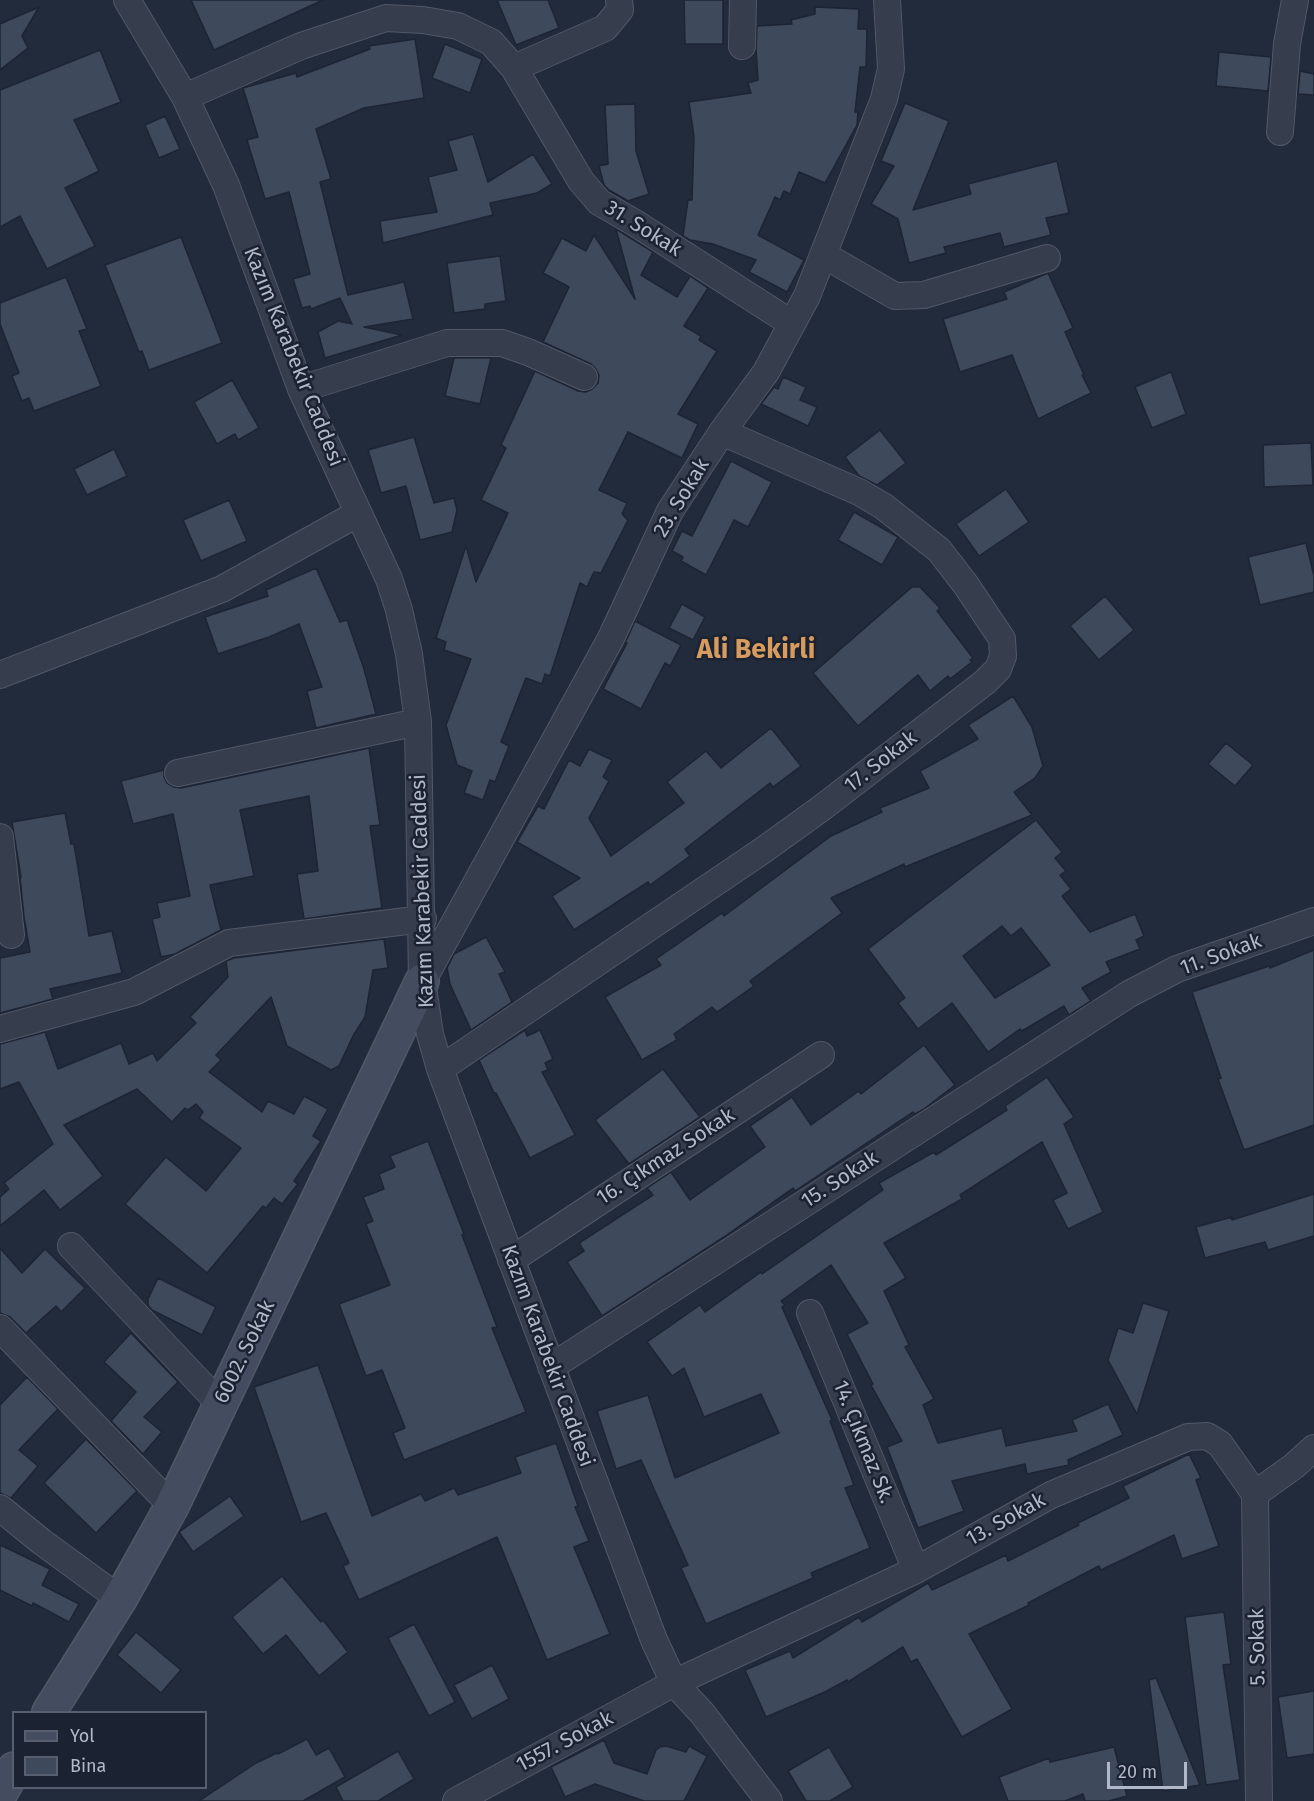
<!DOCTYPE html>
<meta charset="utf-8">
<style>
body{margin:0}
#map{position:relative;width:1314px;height:1801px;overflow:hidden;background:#222b3c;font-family:"Fira Sans",sans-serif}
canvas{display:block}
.legend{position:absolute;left:12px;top:1711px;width:195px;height:78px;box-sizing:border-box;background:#1b2231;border:2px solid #575e6d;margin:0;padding:8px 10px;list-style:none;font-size:18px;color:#b1b8c8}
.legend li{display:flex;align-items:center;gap:12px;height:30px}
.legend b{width:30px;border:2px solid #575e6d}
.scale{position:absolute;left:1107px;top:1762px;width:80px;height:27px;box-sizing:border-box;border:3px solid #b1b8c8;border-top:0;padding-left:8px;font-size:18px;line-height:21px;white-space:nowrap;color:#b1b8c8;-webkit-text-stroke:4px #1b2231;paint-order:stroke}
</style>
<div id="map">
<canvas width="1314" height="1801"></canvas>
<ul class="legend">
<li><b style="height:8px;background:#444c5f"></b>Yol</li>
<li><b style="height:16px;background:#3e495b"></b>Bina</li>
</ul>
<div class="scale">20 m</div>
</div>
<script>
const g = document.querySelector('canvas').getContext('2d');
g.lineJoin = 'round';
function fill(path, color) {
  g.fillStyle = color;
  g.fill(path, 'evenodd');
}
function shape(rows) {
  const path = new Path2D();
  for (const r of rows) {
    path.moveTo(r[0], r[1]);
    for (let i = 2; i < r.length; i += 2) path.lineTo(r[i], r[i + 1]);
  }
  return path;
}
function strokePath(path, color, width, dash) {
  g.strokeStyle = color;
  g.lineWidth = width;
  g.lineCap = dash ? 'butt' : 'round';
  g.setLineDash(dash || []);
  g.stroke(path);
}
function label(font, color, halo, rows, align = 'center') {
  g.font = font + ' "Fira Sans",sans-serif';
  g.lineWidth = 5;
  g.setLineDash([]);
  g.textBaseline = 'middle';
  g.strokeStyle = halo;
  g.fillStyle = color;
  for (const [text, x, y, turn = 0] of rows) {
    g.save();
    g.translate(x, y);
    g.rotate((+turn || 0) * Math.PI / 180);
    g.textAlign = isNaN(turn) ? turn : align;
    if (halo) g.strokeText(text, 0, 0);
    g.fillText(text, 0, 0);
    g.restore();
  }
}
const building = shape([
 [191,0,323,0,214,50,191,0],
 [497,0,548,0,559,28,516,45,497,0],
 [684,0,723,0,723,44,685,44,684,0],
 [39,7,22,36,28,48,0,70,0,24,39,7],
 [815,7,859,9,858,29,867,29,866,67,860,67,855,112,858,112,857,125,825,183,799,172,790,194,784,191,780,200,775,197,758,235,804,260,787,292,749,272,756,260,713,244,690,240,683,236,688,200,692,200,694,137,689,102,751,93,748,83,758,80,756,50,757,26,792,24,791,20,815,14,815,7],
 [415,39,424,98,364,108,316,129,331,179,320,182,348,295,404,282,413,319,364,327,402,335,325,358,318,332,338,321,352,324,340,298,311,309,310,306,302,308,293,279,310,274,289,192,265,199,247,140,258,137,243,88,296,73,297,77,370,49,369,46,415,39],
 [445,44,482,59,470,93,432,78,445,44],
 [100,50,121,102,74,120,99,171,65,188,95,246,47,269,20,216,0,227,0,90,100,50],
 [1219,52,1271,57,1268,91,1216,86,1219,52],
 [1300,71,1314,74,1314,95,1298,94,1300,71],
 [905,103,949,121,913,210,971,194,968,184,1057,161,1069,213,1046,218,1051,235,1004,247,1000,233,944,247,946,253,909,263,898,219,871,204,894,166,881,161,905,103],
 [635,104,636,151,649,194,628,201,609,190,604,185,599,166,608,164,605,105,635,104],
 [165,116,180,149,159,158,145,125,165,116],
 [473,134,488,182,533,154,552,184,537,193,490,203,493,215,383,243,380,221,437,212,428,177,457,170,448,141,473,134],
 [616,229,653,252,641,275,677,297,690,276,708,288,684,326,701,336,699,340,717,351,678,414,698,424,682,458,628,432,599,490,627,503,622,514,628,520,601,573,594,572,587,587,580,583,550,676,545,674,542,684,526,678,501,742,509,746,495,782,490,780,483,800,464,793,472,771,457,765,446,725,471,659,444,650,446,642,436,638,466,546,476,582,508,513,481,500,506,448,501,445,535,371,578,391,586,392,592,389,598,383,599,375,596,369,591,364,543,342,569,287,543,273,562,238,586,251,594,235,635,299,616,229],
 [181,237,222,343,149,370,142,351,139,352,105,265,181,237],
 [500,256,506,301,485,304,485,309,454,313,447,263,500,256],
 [1048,273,1073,328,1065,332,1084,375,1082,375,1091,393,1038,419,1012,355,960,372,943,319,1007,299,1004,292,1048,273],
 [66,277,87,329,79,331,101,386,34,411,29,398,22,401,12,376,19,373,0,324,0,303,66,277],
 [454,358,491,358,480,404,445,396,454,358],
 [1171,372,1186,414,1152,428,1135,387,1171,372],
 [783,377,806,387,800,400,817,407,808,426,761,404,774,387,778,389,783,377],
 [232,380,259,428,238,440,235,434,217,444,194,402,232,380],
 [880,430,906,463,877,485,859,476,845,457,880,430],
 [414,437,434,503,454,498,457,510,452,532,420,540,406,486,381,493,368,450,414,437],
 [1311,443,1313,485,1264,487,1263,445,1311,443],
 [114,449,127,476,87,495,74,469,114,449],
 [731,461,772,482,748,527,734,520,706,575,681,561,683,557,672,551,682,531,692,536,731,461],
 [1006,489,1029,522,979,556,956,524,1006,489],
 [229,500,247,541,201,561,183,520,229,500],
 [854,512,898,537,882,565,838,540,854,512],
 [1306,543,1314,576,1314,592,1260,605,1248,557,1306,543],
 [316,568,340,622,347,620,364,669,376,714,316,728,307,691,322,687,299,624,269,637,218,654,205,617,268,596,266,590,316,568],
 [912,587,920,587,940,608,937,611,973,658,970,660,972,662,950,679,948,676,930,691,918,675,858,726,813,673,912,587],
 [1105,596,1134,630,1099,660,1070,626,1105,596],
 [682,604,705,617,693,640,669,628,682,604],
 [635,621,681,645,670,666,665,663,641,709,603,689,627,643,625,643,635,621],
 [1013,696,1032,727,1043,766,1035,778,1014,792,1032,815,905,867,904,864,831,898,842,913,750,981,754,986,717,1012,712,1007,674,1034,677,1040,642,1060,605,997,661,965,656,959,722,913,724,916,831,836,882,812,880,808,929,788,920,771,978,739,968,725,1013,696],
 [771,728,801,766,773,787,770,783,685,849,690,856,650,885,648,882,574,930,552,896,580,878,517,842,538,806,544,809,569,760,580,766,589,749,612,760,603,777,609,781,589,818,611,856,684,803,667,782,706,751,721,768,771,728],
 [1226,743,1253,765,1235,786,1208,764,1226,743],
 [369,748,380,825,370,826,382,908,304,919,297,874,318,871,309,796,240,810,254,876,210,885,221,930,175,954,161,957,152,919,160,917,157,903,190,896,173,814,133,824,121,781,164,770,164,777,167,783,174,787,181,788,369,748],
 [65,813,71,844,74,844,89,936,112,931,122,973,50,989,53,999,0,1013,0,958,30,952,24,917,20,877,21,877,12,822,65,813],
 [1036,820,1062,852,1055,858,1066,871,1060,875,1071,889,1062,896,1090,932,1135,914,1144,936,1136,940,1140,949,1106,962,1111,972,1082,988,1091,1001,1069,1015,1064,1006,1022,1031,1020,1029,988,1052,952,1003,918,1029,898,1003,905,998,868,949,1036,820],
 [1002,926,1011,936,1021,928,1050,965,995,998,963,956,1002,926],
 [486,937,505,972,499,974,512,1002,471,1030,450,984,447,968,454,954,486,937],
 [384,939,388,968,373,970,365,1017,353,1036,339,1066,331,1070,287,1046,271,997,216,1055,221,1060,209,1072,262,1112,268,1101,294,1114,304,1096,328,1109,313,1136,321,1141,294,1181,298,1184,282,1204,274,1198,266,1208,263,1206,207,1273,125,1204,166,1157,206,1191,241,1148,199,1118,203,1112,196,1104,188,1110,185,1108,172,1122,137,1089,64,1125,103,1176,60,1210,44,1190,0,1226,0,1197,9,1189,4,1183,53,1144,19,1082,0,1089,0,1044,45,1032,58,1069,121,1043,129,1064,153,1053,157,1061,196,1023,190,1017,228,977,226,961,234,958,384,939],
 [1314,950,1314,1125,1244,1150,1218,1079,1221,1078,1192,992,1269,966,1270,968,1314,950],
 [525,1030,527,1036,540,1030,553,1059,545,1063,548,1070,542,1072,575,1135,530,1158,496,1093,494,1093,479,1060,525,1030],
 [924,1045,955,1085,924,1109,915,1114,913,1112,795,1191,793,1188,724,1237,602,1316,567,1262,584,1251,579,1243,653,1195,647,1188,671,1172,690,1200,765,1147,750,1126,792,1097,811,1125,859,1091,861,1094,924,1045],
 [663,1069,700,1117,629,1164,595,1120,663,1069],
 [1047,1077,1074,1117,1064,1124,1103,1212,1068,1229,1053,1200,1067,1193,1042,1142,960,1195,962,1199,884,1243,906,1278,884,1291,909,1345,905,1347,934,1399,923,1405,938,1443,1002,1428,1006,1446,1077,1431,1072,1420,1108,1404,1123,1435,1068,1460,1069,1465,1027,1474,1025,1464,952,1481,964,1511,918,1528,887,1447,902,1441,871,1385,873,1384,847,1334,868,1323,831,1265,781,1301,785,1305,782,1307,832,1420,830,1421,854,1485,845,1488,870,1548,811,1573,813,1578,706,1624,681,1568,688,1565,641,1460,616,1469,597,1411,648,1395,675,1478,779,1433,761,1394,704,1417,684,1368,672,1376,647,1342,700,1305,705,1312,761,1272,762,1274,883,1190,879,1183,934,1152,936,1155,1007,1110,1005,1106,1047,1077],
 [428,1141,464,1234,462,1235,497,1327,492,1328,526,1412,404,1460,393,1433,405,1428,382,1370,366,1376,339,1304,390,1285,366,1224,373,1221,363,1197,384,1189,379,1174,395,1167,390,1156,428,1141],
 [1314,1194,1314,1236,1268,1250,1265,1242,1205,1258,1196,1227,1232,1217,1232,1220,1314,1194],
 [0,1248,22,1273,45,1249,85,1288,61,1312,56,1306,26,1333,10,1317,0,1313,0,1248],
 [158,1278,216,1307,202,1335,152,1310,148,1305,148,1299,158,1278],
 [1143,1303,1169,1311,1137,1414,1108,1360,1118,1328,1133,1333,1143,1303],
 [131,1333,178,1382,144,1417,162,1432,143,1454,111,1421,136,1392,104,1362,131,1333],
 [318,1365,372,1516,421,1494,425,1501,454,1488,458,1495,521,1473,515,1457,556,1443,578,1506,575,1507,589,1541,574,1547,610,1634,547,1660,497,1537,359,1600,343,1566,349,1563,326,1513,301,1522,254,1387,318,1365],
 [27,1377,58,1409,19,1450,38,1466,11,1498,0,1493,0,1405,27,1377],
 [86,1439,137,1491,96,1533,44,1483,86,1439],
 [1189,1454,1201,1478,1196,1480,1219,1546,1182,1559,1174,1535,1101,1570,1099,1566,1028,1603,1029,1605,969,1634,1012,1709,962,1737,917,1659,911,1662,903,1647,848,1682,847,1680,825,1692,766,1717,745,1670,790,1651,793,1658,859,1617,862,1622,928,1583,932,1590,1006,1555,1008,1561,1079,1525,1078,1523,1129,1498,1123,1486,1189,1454],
 [230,1496,244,1516,193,1552,179,1532,230,1496],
 [0,1545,50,1569,42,1585,79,1604,69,1622,33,1603,32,1606,0,1590,0,1545],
 [282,1576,321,1622,323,1620,348,1652,319,1676,286,1635,263,1654,232,1617,282,1576],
 [1224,1612,1231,1664,1223,1665,1240,1780,1206,1785,1185,1617,1224,1612],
 [414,1624,455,1702,429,1716,388,1638,414,1624],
 [136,1632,181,1670,161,1693,117,1655,136,1632],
 [492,1665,509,1699,472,1719,454,1685,492,1665],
 [1156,1678,1200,1785,1163,1791,1149,1680,1156,1678],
 [1314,1691,1314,1754,1287,1758,1278,1697,1314,1691],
 [307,1739,316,1755,329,1748,345,1777,303,1801,199,1801,256,1763,277,1753,278,1754,307,1739],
 [604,1740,614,1763,647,1774,656,1750,660,1747,666,1746,686,1752,689,1746,707,1756,684,1801,644,1801,595,1784,565,1797,551,1767,604,1740],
 [829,1747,853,1787,830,1801,806,1801,788,1771,829,1747],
 [1114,1747,1127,1796,1109,1801,1085,1801,1083,1794,1065,1801,1008,1801,999,1777,1049,1758,1050,1762,1114,1747],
 [398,1751,414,1779,378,1801,343,1801,336,1787,398,1751]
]);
const street = shape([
 [127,0,185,97,226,185,301,389,389,579,399,610,409,654,418,722,422,981,430,1034,440,1069,654,1640,674,1683,702,1713,769,1801],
 [742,46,743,0],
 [514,68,605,28,620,10,619,0],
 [185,97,301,46,386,18,423,20,458,26,491,42,514,68,581,181,599,202,635,223,791,323],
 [1280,132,1287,44,1295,0],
 [824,255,895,296,924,295,1047,258],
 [301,389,447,343,502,343,528,352,584,377],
 [0,675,222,589,357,514],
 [178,773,418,722],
 [0,837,11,935],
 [424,978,611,638,670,511,722,432,766,372,807,296,884,99,891,69,887,0],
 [0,1029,134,992,229,943,423,919],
 [440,1069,762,851,823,807,985,682,998,669,1003,656,1002,639,966,585,939,550,883,506,859,492,722,432],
 [71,1246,220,1404],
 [511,1260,821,1055],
 [810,1313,916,1570],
 [0,1328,172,1506],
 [551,1367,1129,994,1177,969,1314,921],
 [1255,1494,1259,1801],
 [0,1508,42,1542,120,1599],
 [456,1801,674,1683,916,1570,1051,1495,1188,1437,1207,1436,1220,1444,1255,1494,1294,1466,1314,1448]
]);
const secondary = shape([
 [49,1712,120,1599,172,1506,422,981],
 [0,1794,14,1769]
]);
const streetNames = [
 ["31. Sokak",643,229,32],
 ["Kazım Karabekir Caddesi",293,357,68],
 ["23. Sokak",682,498,-59],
 ["17. Sokak",881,762,-38],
 ["Kazım Karabekir Caddesi",423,891,-92],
 ["11. Sokak",1221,955,-20],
 ["16. Çıkmaz Sokak",666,1157,-33],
 ["15. Sokak",840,1180,-33],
 ["6002. Sokak",245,1352,-64],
 ["Kazım Karabekir Caddesi",547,1356,70],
 ["14. Çıkmaz Sk.",863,1442,68],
 ["13. Sokak",1006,1520,-29],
 ["5. Sokak",1258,1647,-91],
 ["1557. Sokak",565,1742,-28]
];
const districtNames = [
 ["Ali Bekirli",756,650]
];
fill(building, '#3e495b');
strokePath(building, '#1d2433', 1.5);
strokePath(street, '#515867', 28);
strokePath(secondary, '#515867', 36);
strokePath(street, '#363d4c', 26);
strokePath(secondary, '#444c5f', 33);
label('21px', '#b1b8c8', '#1b2231', streetNames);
label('bold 27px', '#d69b5e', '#1b2231', districtNames);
</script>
